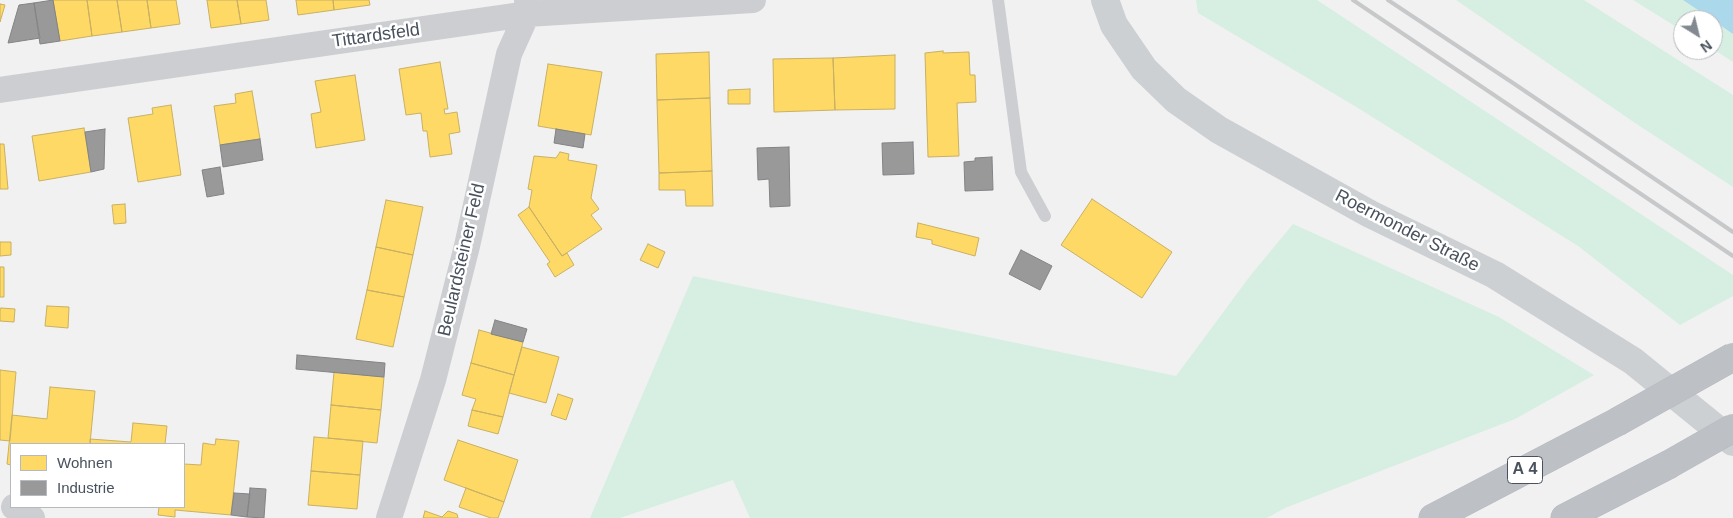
<!DOCTYPE html>
<meta charset="utf-8">
<style>
body{margin:0}
#map{position:relative;width:1733px;height:518px;overflow:hidden;background:#f1f1f1;font-family:Helvetica,sans-serif}
canvas{display:block}
.legend{position:absolute;left:10px;top:443px;width:175px;height:65px;box-sizing:border-box;background:#fff;border:1px solid #b6b9be;margin:0;padding:6px 9px;list-style:none;font-size:15px;color:#48515d}
.legend li{display:flex;align-items:center;gap:10px;height:25px}
.legend b{width:25px;border:1px solid #b6b9be}
.north{position:absolute;left:1673px;top:10px;width:50px;height:50px;box-sizing:border-box;background:#fff;border:1px solid #b6b9be;border-radius:50%;rotate:144deg;font-size:14px;font-weight:700;line-height:20px;text-align:center;color:#48515d}
.north::after{content:'';display:block;margin:auto;width:18px;height:22px;background:#838991;clip-path:polygon(50% 0,100% 100%,50% 72%,0 100%)}
</style>
<div id="map">
<canvas width="1733" height="518"></canvas>
<ul class="legend">
<li><b style="height:14px;background:#ffd966"></b>Wohnen</li>
<li><b style="height:14px;background:#999"></b>Industrie</li>
</ul>
<div class="north">N</div>
</div>
<script>
const g = document.querySelector('canvas').getContext('2d');
g.lineJoin = 'round';
function fill(path, color) {
  g.fillStyle = color;
  g.fill(path, 'evenodd');
}
function shape(rows) {
  const path = new Path2D();
  for (const r of rows) {
    path.moveTo(r[0], r[1]);
    for (let i = 2; i < r.length; i += 2) path.lineTo(r[i], r[i + 1]);
  }
  return path;
}
function strokePath(path, color, width, dash) {
  g.strokeStyle = color;
  g.lineWidth = width;
  g.lineCap = dash ? 'butt' : 'round';
  g.setLineDash(dash || []);
  g.stroke(path);
}
function label(font, color, halo, rows, align = 'center') {
  g.font = font + ' Helvetica,sans-serif';
  g.lineWidth = 5;
  g.setLineDash([]);
  g.textBaseline = 'middle';
  g.strokeStyle = halo;
  g.fillStyle = color;
  for (const [text, x, y, turn = 0] of rows) {
    g.save();
    g.translate(x, y);
    g.rotate((+turn || 0) * Math.PI / 180);
    g.textAlign = isNaN(turn) ? turn : align;
    if (halo) g.strokeText(text, 0, 0);
    g.fillText(text, 0, 0);
    g.restore();
  }
}
const green = shape([
 [1196,0,1317,0,1733,275,1733,296,1680,325,1578,246,1358,108,1198,13],
 [1456,0,1584,0,1733,95,1733,187,1635,123],
 [1633,0,1733,0,1733,62,1713,49,1713,20,1683,20,1683,31],
 [1293,224,1499,317,1594,375,1515,419,1285,508,1267,518,750,518,733,480,620,518,590,518,693,276,1176,376,1250,276]
]);
const water = shape([
 [1683,0,1733,0,1733,34,1713,20]
]);
const homes = shape([
 [53,0,87,0,92,36,60,41,53,0],
 [87,0,117,0,122,32,92,36,87,0],
 [117,0,147,0,151,28,122,32,117,0],
 [147,0,176,0,180,24,151,28,147,0],
 [207,0,237,0,241,24,211,28,207,0],
 [237,0,266,0,269,20,241,24,237,0],
 [296,0,333,0,334,10,298,15,296,0],
 [333,0,369,0,370,5,334,10,333,0],
 [0,4,5,5,0,22,0,4],
 [943,51,943,53,969,52,970,75,975,75,976,102,957,103,959,156,928,157,925,53,943,51],
 [709,52,710,98,657,100,656,54,709,52],
 [895,55,895,109,835,110,833,58,895,55],
 [833,58,835,110,774,112,773,59,833,58],
 [440,62,448,109,444,109,445,114,457,112,460,132,449,134,452,154,430,157,427,131,423,131,421,113,406,115,399,69,440,62],
 [548,64,602,72,591,135,538,126,548,64],
 [355,75,365,140,316,148,311,114,321,112,315,81,355,75],
 [750,89,750,104,728,104,728,90,750,89],
 [252,91,260,139,220,145,214,106,236,103,235,94,252,91],
 [710,98,712,171,659,173,657,100,710,98],
 [171,105,181,175,138,182,128,118,153,114,152,108,171,105],
 [84,128,91,172,39,181,32,136,84,128],
 [0,144,4,144,8,189,0,189,0,144],
 [560,152,569,154,568,160,597,165,591,198,599,209,591,215,602,229,562,256,529,207,532,190,528,189,534,156,556,158,560,152],
 [712,171,713,206,686,206,685,190,659,190,659,173,712,171],
 [1092,199,1172,252,1142,298,1061,245,1092,199],
 [386,200,423,207,413,255,376,247,386,200],
 [125,204,126,223,114,224,112,205,125,204],
 [529,207,562,256,567,253,574,265,555,277,547,264,550,262,518,215,529,207],
 [918,223,979,238,975,256,932,244,932,240,916,237,918,223],
 [0,242,11,242,11,255,0,256,0,242],
 [648,244,665,252,658,268,640,260,648,244],
 [376,247,413,255,404,297,367,290,376,247],
 [0,267,4,267,4,297,0,297,0,267],
 [367,290,404,297,393,347,356,339,367,290],
 [47,306,69,307,68,328,45,326,47,306],
 [1,308,15,309,14,322,0,321,0,310,1,308],
 [479,330,523,342,514,375,471,363,479,330],
 [522,347,559,357,546,403,509,393,522,347],
 [471,363,514,375,503,417,472,410,476,399,462,395,471,363],
 [0,370,16,372,10,441,0,440,0,370],
 [334,372,384,377,381,410,331,405,334,372],
 [50,387,95,391,90,444,11,444,11,465,7,464,12,415,47,419,50,387],
 [558,394,573,399,566,420,551,415,558,394],
 [331,405,381,410,377,443,328,438,331,405],
 [472,410,503,417,498,434,468,426,472,410],
 [133,423,167,426,165,444,90,444,90,439,131,442,133,423],
 [314,437,363,441,360,475,311,471,314,437],
 [216,439,239,441,231,515,175,510,175,517,158,515,159,507,184,507,184,464,201,465,203,443,215,445,216,439],
 [458,440,518,460,504,502,444,480,458,440],
 [311,471,360,475,357,509,308,505,311,471],
 [466,488,504,502,498,518,491,518,459,507,466,488],
 [425,511,442,517,448,511,457,514,458,518,423,518,425,511]
]);
const industry = shape([
 [53,0,60,41,40,44,34,3,53,0],
 [34,3,40,38,8,43,19,5,34,3],
 [105,129,104,169,91,172,85,132,105,129],
 [556,129,585,134,583,148,554,143,556,129],
 [260,139,263,160,223,167,220,145,260,139],
 [913,142,914,174,883,175,882,143,913,142],
 [789,147,790,206,770,207,769,179,758,180,757,148,789,147],
 [992,157,993,190,965,191,964,162,975,161,975,158,992,157],
 [220,167,224,194,207,197,202,170,220,167],
 [1021,250,1052,266,1040,290,1009,274,1021,250],
 [495,320,527,329,523,342,491,334,495,320],
 [297,355,385,363,384,377,296,369,297,355],
 [250,488,266,489,264,518,247,517,250,488],
 [234,493,250,494,247,517,231,515,234,493]
]);
const lane = shape([
 [998,0,1021,172,1045,216]
]);
const street = shape([
 [0,90,527,14,753,0],
 [14,507,32,518],
 [389,518,433,380,467,246,509,54,527,14,527,1]
]);
const secondary = shape([
 [1105,0,1114,25,1144,69,1176,100,1219,130,1370,214,1495,275,1633,361,1733,442]
]);
const highway = shape([
 [1433,518,1617,422],
 [1565,518,1668,465]
]);
const rail = shape([
 [1353,0,1733,256],
 [1388,0,1516,85,1733,232]
]);
const highwayBridge = shape([
 [1617,422,1733,357],
 [1668,465,1733,428]
]);
const shields = [
 [1525,470,35]
];
const shieldNames = [
 ["A 4",1525,470]
];
const streetNames = [
 ["Tittardsfeld",376,36,-8],
 ["Roermonder Straße",1407,231,27],
 ["Beulardsteiner Feld",462,260,-77]
];
fill(green, '#d6efe2');
fill(water, '#acd8ec');
fill(homes, '#ffd966');
strokePath(homes, '#c8b063', 1);
fill(industry, '#999');
strokePath(industry, '#818387', 1);
strokePath(highway, '#b6b9c0', 29);
strokePath(lane, '#ccced1', 12);
strokePath(street, '#ccced1', 26);
strokePath(secondary, '#cdd0d3', 28);
strokePath(highway, '#bdc1c6', 28);
strokePath(rail, '#c6c8ca', 4);
strokePath(highwayBridge, '#b6b9c0', 29, []);
strokePath(highwayBridge, '#bdc1c6', 28);
for (const [x, y, w] of shields) {
  const box = new Path2D();
  box.roundRect(x - w / 2, y - 13.5, w, 27, 4);
  g.fillStyle = '#fff';
  g.fill(box);
  strokePath(box, '#48515d', 1);
}
label('bold 16px', '#48515d', null, shieldNames);
label('18px', '#48515d', '#fff', streetNames);
</script>
